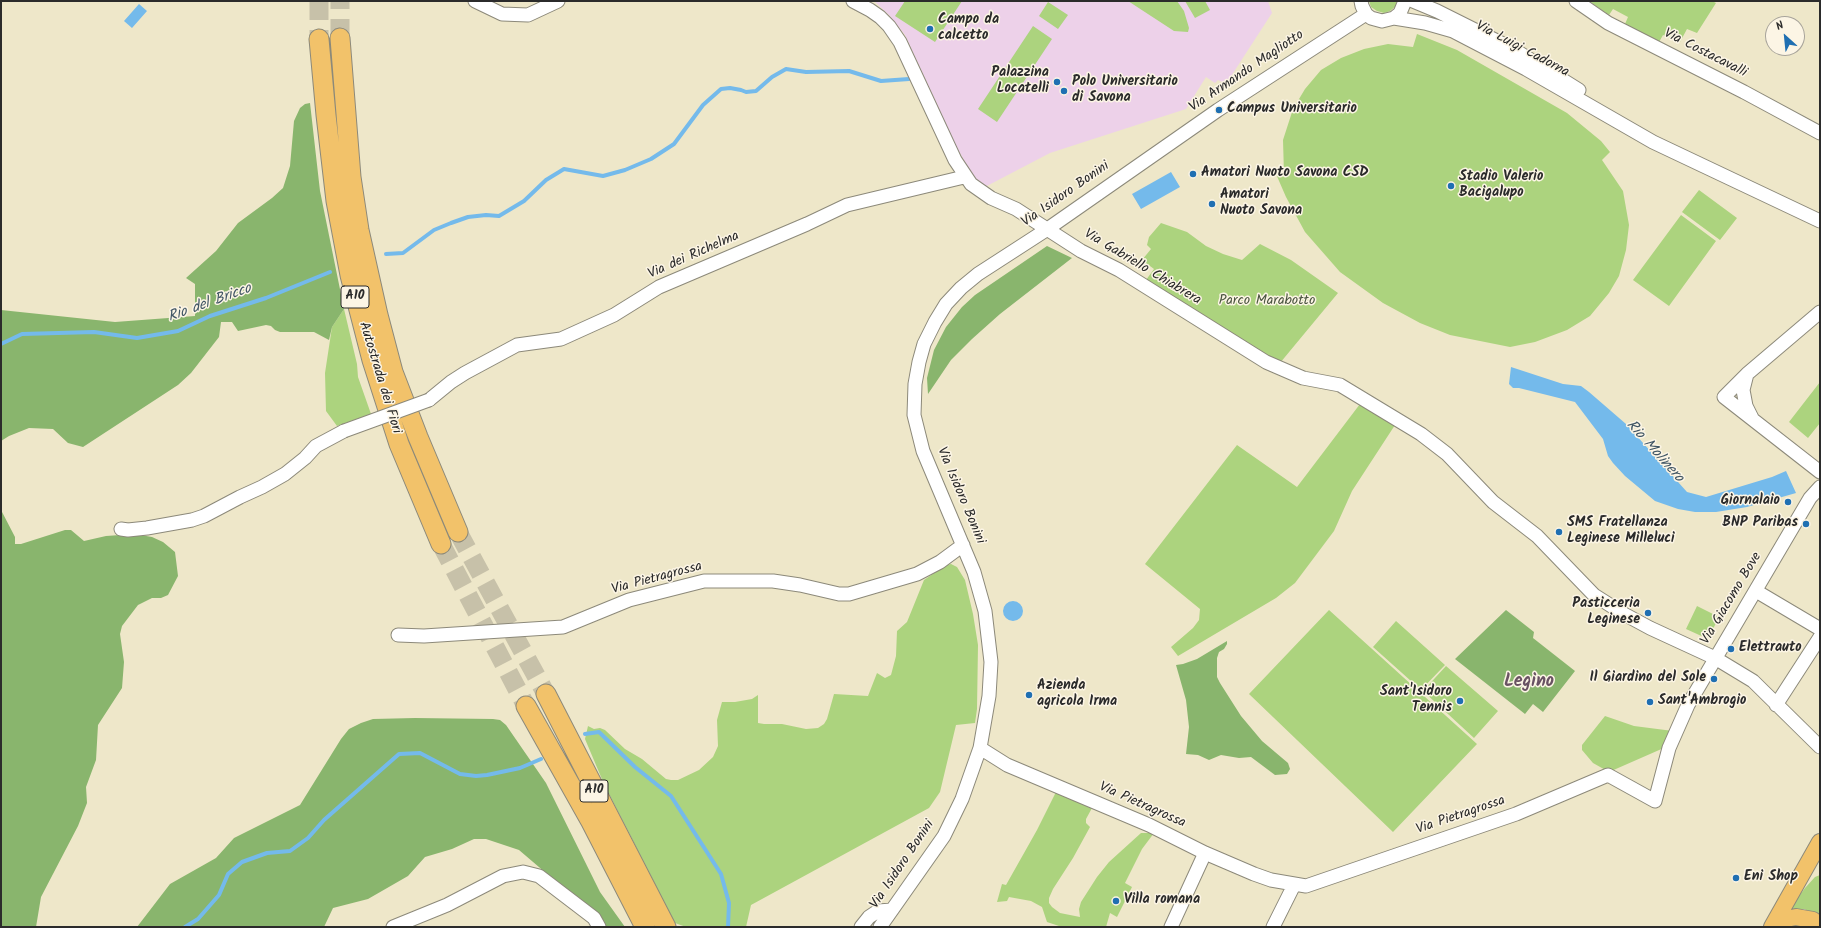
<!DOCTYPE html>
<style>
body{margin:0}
#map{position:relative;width:1821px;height:928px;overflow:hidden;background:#eee7c9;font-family:Kalam,sans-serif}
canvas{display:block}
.frame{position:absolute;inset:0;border:2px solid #2b2b2b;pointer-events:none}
.north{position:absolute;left:1765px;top:16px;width:40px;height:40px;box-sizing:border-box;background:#fcf5e5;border:1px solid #a8a49b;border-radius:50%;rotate:333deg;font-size:11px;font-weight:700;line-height:16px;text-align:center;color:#2b2b2b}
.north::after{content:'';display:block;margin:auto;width:14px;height:18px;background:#1f6fb2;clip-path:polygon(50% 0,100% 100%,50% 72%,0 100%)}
</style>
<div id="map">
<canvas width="1821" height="928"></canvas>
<div class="frame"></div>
<div class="north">N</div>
</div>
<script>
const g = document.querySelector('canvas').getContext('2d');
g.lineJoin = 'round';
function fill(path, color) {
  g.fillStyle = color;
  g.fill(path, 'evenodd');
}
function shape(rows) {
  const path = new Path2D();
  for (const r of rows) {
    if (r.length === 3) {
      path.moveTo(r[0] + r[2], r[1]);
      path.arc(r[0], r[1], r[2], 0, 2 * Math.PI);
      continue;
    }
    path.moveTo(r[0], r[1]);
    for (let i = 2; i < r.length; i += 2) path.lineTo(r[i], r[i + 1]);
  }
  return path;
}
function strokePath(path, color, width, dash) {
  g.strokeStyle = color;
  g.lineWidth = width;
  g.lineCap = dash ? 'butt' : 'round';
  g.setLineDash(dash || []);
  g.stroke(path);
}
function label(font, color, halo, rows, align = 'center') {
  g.font = font + ' Kalam,sans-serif';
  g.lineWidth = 3;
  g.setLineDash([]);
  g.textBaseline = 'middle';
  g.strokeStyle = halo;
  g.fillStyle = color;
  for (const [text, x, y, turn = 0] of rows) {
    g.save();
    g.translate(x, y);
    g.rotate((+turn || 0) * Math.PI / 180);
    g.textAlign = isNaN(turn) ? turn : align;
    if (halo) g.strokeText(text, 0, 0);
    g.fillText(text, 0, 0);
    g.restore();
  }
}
const built = shape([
 [874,1,1268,1,1272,13,1226,84,1218,80,1215,83,1206,77,1186,109,1050,153,983,188,975,180,956,146,905,35,890,16]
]);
const green = shape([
 [905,1,962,1,935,42,895,16],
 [1128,1,1177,1,1184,11,1189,28,1188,32,1174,31],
 [1185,1,1205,1,1210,10,1195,18],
 [1369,1,1397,1,1396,6,1390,11,1384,13,1377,11,1371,7],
 [1589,1,1712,1,1716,3,1697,33,1687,29,1680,42,1663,35,1658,44,1625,24,1628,17,1613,9,1609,15],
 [1048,2,1068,15,1058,29,1039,16],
 [1033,26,1052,39,997,122,978,109],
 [1417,34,1457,50,1567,113,1601,141,1610,152,1602,160,1623,191,1629,225,1626,250,1619,276,1609,293,1590,316,1567,330,1535,342,1510,347,1450,335,1420,323,1383,303,1340,272,1305,232,1286,197,1276,174,1284,174,1283,140,1293,109,1305,89,1321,70,1341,58,1364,49,1388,44,1413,47],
 [1699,190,1737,218,1720,240,1682,212],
 [1681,215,1716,241,1669,306,1633,280],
 [1161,223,1187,232,1206,246,1223,254,1242,260,1260,244,1291,260,1338,293,1280,363,1260,356,1146,280,1154,269,1142,260,1151,249,1147,245,1149,237],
 [344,309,357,364,358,377,371,414,337,426,326,411,325,373,332,327],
 [1820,382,1820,423,1808,438,1789,422],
 [1360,404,1395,425,1352,491,1334,531,1295,583,1276,598,1178,656,1171,647,1193,628,1199,620,1200,609,1145,564,1237,445,1297,487],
 [951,564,957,567,965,580,973,614,978,645,977,709,975,723,956,725,940,792,929,808,751,905,746,927,686,927,675,923,604,784,585,739,588,726,594,729,600,728,605,730,625,749,642,759,666,779,671,780,678,780,699,770,713,757,718,746,717,720,722,702,735,702,752,699,758,695,758,723,764,724,782,724,806,729,818,728,824,724,827,719,834,694,868,696,877,673,885,678,891,675,896,656,897,631,907,622,924,580,946,565],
 [1697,606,1719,617,1708,639,1686,629],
 [1329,610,1477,744,1393,832,1249,694],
 [1396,621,1445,665,1421,690,1373,647],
 [1446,666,1498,711,1474,738,1423,691],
 [1605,716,1634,726,1673,731,1666,747,1609,772,1593,763,1582,750,1582,745],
 [1056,792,1092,808,1086,819,1086,823,1090,827,1073,858,1053,889,1049,898,1049,903,1052,907,1060,913,1080,917,1079,909,1081,902,1097,877,1109,862,1141,833,1154,833,1142,849,1125,883,1132,887,1117,917,1110,913,1106,927,1062,927,1047,922,1042,907,1031,901,1009,897,1007,901,997,902,1002,884,1006,885,1037,830],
 [1820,875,1820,916,1804,909,1788,911,1805,888,1815,877]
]);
const forest = shape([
 [310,103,320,191,344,309,332,327,329,340,314,332,280,332,275,330,271,326,266,325,238,331,232,322,221,322,219,337,191,373,178,385,83,447,68,443,53,429,29,428,9,436,1,441,1,310,115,322,195,316,195,284,186,278,216,251,238,223,272,198,283,188,290,166,294,121,300,108,305,104],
 [1047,246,1072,258,1000,314,972,339,951,360,928,394,927,378,934,350,946,327,962,307,975,295],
 [1,463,1,510,15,537,15,544,21,544,65,530,71,530,84,541,106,536,135,534,152,537,163,542,175,552,178,576,168,595,161,598,152,598,138,605,122,626,120,634,124,662,122,688,98,725,96,760,86,787,87,803,78,826,41,897,36,927,1,927],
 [1506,610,1534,632,1533,638,1575,671,1543,712,1533,704,1525,714,1455,659],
 [1227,641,1227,644,1224,649,1219,652,1217,658,1217,677,1220,683,1241,716,1262,741,1288,763,1290,769,1287,774,1275,775,1251,757,1239,758,1221,755,1209,760,1198,755,1186,754,1189,727,1186,700,1176,665,1183,664,1197,659],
 [415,718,493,719,500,720,506,725,546,783,600,892,625,927,604,927,560,885,519,850,486,839,474,839,452,849,425,857,408,876,368,899,333,908,324,927,137,927,170,884,216,858,234,838,300,805,341,739,349,729,361,723,373,719]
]);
const water = shape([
 [139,4,147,11,132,28,124,21],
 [1171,172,1180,187,1141,209,1132,194],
 [1511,367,1563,384,1581,386,1589,392,1626,424,1687,492,1706,497,1772,477,1786,471,1796,493,1747,507,1716,512,1695,512,1678,509,1655,501,1625,476,1613,463,1608,456,1603,439,1575,402,1519,388,1513,388,1509,384],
 [1013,611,10]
]);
const stream = shape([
 [386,254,403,253,434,230,451,223,468,217,486,215,499,216,524,201,546,180,564,169,603,176,625,170,651,159,674,144,703,105,721,89,730,88,741,90,746,92,756,91,772,77,786,69,806,72,849,71,881,81,909,79],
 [1,344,22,334,94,332,137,338,178,331,210,316,266,298,330,272],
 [585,734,599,732,635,767,671,796,721,874,729,903,728,927],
 [185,927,198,919,219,895,228,874,242,862,267,853,290,851,308,838,324,820,399,754,420,753,460,774,476,776,487,775,520,768,541,759]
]);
const highwayTunnel = shape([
 [319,1,319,39],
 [340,38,340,1],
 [458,532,546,694],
 [441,544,526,706]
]);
const minor = shape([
 [475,1,502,14,528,15,558,1],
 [853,1,870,10,880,17,889,26,900,42,955,160,971,184,991,198,1016,209,1081,251,1119,270,1266,362,1303,378,1340,385,1421,434,1447,454,1493,502,1537,536,1594,595,1624,614,1650,628,1715,658,1753,681,1820,747],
 [1361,1,1362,6,1366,14,1371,18,1382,21,1394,18,1400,13,1405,1],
 [1413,1,1437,11,1515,50,1579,90],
 [1576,1,1608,23,1744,92,1820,133],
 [1394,18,1425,23,1453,31,1526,69,1653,142,1820,221],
 [1747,374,1724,397,1820,472],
 [429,400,451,382,465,373,517,345,561,339,614,315,659,287,807,224,847,205,964,177],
 [1752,418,1746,406,1743,390,1747,374,1820,312],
 [121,529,128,530,147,528,192,520,204,516,240,497,262,487,285,474,305,458,316,446,344,431],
 [1756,591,1820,629],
 [398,635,424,636,563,627,629,600,704,581,773,581,800,585,839,594,849,594,917,574,940,562,963,545],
 [1776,705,1820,637],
 [980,748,1007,765,1149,825,1205,853,1254,874,1271,880,1306,886,1516,814,1608,775,1655,801,1669,748,1688,705,1810,498,1820,487],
 [393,927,447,905,503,876,523,872,539,876,594,918,599,927],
 [861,927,869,917,878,911,892,910],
 [880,927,944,836,962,799,980,748,989,696,991,662,985,611,974,572,923,451,914,415,915,384,919,362,924,344,935,322,946,304,961,288,978,274,1046,230,1218,110,1366,14],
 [1171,927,1205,853],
 [1273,927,1294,885]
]);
const major = shape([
 [1776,921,1796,917,1813,920,1820,926],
 [1772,927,1820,842]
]);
const highway = shape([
 [340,38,351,177,359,230,378,315,393,372,418,437,458,532],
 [319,39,326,115,336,201,350,275,372,360,399,444,441,544],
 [546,694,666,927],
 [526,706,590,820,645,927]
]);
const minorBridge = shape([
 [344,431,429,400]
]);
const markers = [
 [930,29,4,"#1f6fb2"],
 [1057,82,4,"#1f6fb2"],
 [1064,91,4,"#1f6fb2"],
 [1219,110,4,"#1f6fb2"],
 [1193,174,4,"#1f6fb2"],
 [1451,186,4,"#1f6fb2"],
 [1212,204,4,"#1f6fb2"],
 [1788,502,4,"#1f6fb2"],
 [1806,524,4,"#1f6fb2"],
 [1559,532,4,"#1f6fb2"],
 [1648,613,4,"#1f6fb2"],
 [1731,649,4,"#1f6fb2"],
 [1714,679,4,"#1f6fb2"],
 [1029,695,4,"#1f6fb2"],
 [1460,701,4,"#1f6fb2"],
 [1650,702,4,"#1f6fb2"],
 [1736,878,4,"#1f6fb2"],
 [1116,901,4,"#1f6fb2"]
];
const shields = [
 [355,297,28],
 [594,791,28]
];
const shieldNames = [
 ["A10",355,297],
 ["A10",594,791]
];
const poiNames = [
 ["Campo da",938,21],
 ["calcetto",938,37],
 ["Palazzina",1049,74,"right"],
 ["Locatelli",1049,90,"right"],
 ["Polo Universitario",1072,83],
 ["di Savona",1072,99],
 ["Campus Universitario",1227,110],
 ["Amatori Nuoto Savona CSD",1201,174],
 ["Stadio Valerio",1459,178],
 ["Bacigalupo",1459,194],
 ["Amatori",1220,196],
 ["Nuoto Savona",1220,212],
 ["Giornalaio",1780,502,"right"],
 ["SMS Fratellanza",1567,524],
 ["Leginese Milleluci",1567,540],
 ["BNP Paribas",1798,524,"right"],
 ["Pasticceria",1640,605,"right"],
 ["Leginese",1640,621,"right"],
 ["Elettrauto",1739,649],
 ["Il Giardino del Sole",1706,679,"right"],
 ["Azienda",1037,687],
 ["agricola Irma",1037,703],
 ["Sant'Isidoro",1452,693,"right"],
 ["Tennis",1452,709,"right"],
 ["Sant'Ambrogio",1658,702],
 ["Eni Shop",1744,878],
 ["Villa romana",1124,901]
];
const streetNames = [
 ["Via Luigi Cadorna",1522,50,28],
 ["Via Costacavalli",1705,54,27],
 ["Via Armando Magliotto",1247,72,-34],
 ["Via Isidoro Bonini",1066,195,-35],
 ["Via dei Richelma",694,256,-24],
 ["Via Gabriello Chiabrera",1142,268,31],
 ["Autostrada dei Fiori",379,378,73],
 ["Via Isidoro Bonini",960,496,67],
 ["Via Pietragrossa",657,579,-15],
 ["Via Giacomo Bove",1732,599,-59],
 ["Via Pietragrossa",1142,806,24],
 ["Via Pietragrossa",1461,816,-19],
 ["Via Isidoro Bonini",903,865,-56]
];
const parkNames = [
 ["Parco Marabotto",1267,302]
];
const waterNames = [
 ["Rio del Bricco",210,304,-20],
 ["Rio Molinero",1654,452,48]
];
const districtNames = [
 ["Legino",1529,683]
];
fill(built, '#edd1e9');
fill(green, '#acd37e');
fill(forest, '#89b56d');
fill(water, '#74baeb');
strokePath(stream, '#74baeb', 4);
strokePath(highwayTunnel, '#c7c1a9', 19, [19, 10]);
strokePath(minor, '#8c897a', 15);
strokePath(major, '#8c897a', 18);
strokePath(highway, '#8c897a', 21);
strokePath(minor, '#fff', 13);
strokePath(major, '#f2c26a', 16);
strokePath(highway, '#f2c26a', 19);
strokePath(minorBridge, '#8c897a', 15, []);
strokePath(minorBridge, '#fff', 13);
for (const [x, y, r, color] of markers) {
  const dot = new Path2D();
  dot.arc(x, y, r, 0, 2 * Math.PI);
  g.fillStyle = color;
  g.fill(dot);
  strokePath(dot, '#fcf5e5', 1.5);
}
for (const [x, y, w] of shields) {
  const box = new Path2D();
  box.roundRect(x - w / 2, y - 11, w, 22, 3);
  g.fillStyle = '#fcf5e5';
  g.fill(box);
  strokePath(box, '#2b2b2b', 1);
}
label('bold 13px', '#2b2b2b', null, shieldNames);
label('bold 14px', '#2b2b2b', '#fcf5e5', poiNames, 'left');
label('14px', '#2b2b2b', '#fcf5e5', streetNames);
label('14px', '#4b5540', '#fcf5e5', parkNames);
label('italic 15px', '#415665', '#fcf5e5', waterNames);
label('bold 18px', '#695263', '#fcf5e5', districtNames);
</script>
